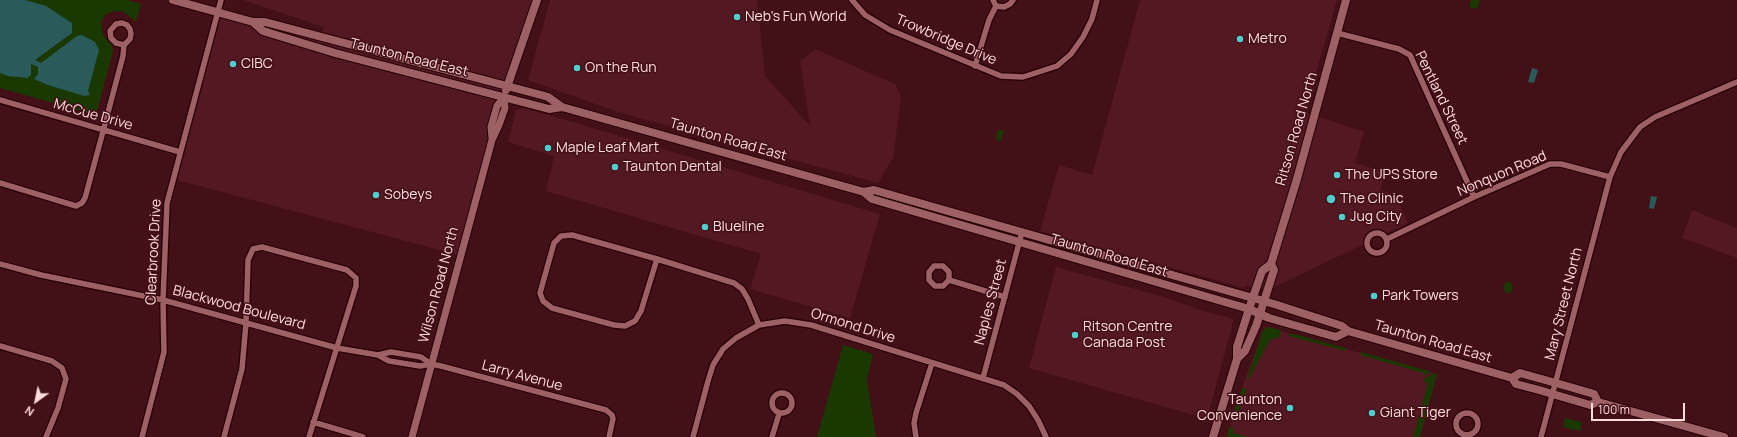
<!DOCTYPE html>
<style>
body{margin:0}
#map{position:relative;width:1737px;height:437px;overflow:hidden;background:#431018;font-family:Manrope,sans-serif}
canvas{display:block}
.north{position:absolute;left:16px;top:381px;width:40px;height:40px;-webkit-text-stroke:3px #431018;paint-order:stroke;rotate:213deg;font-size:11px;font-weight:700;line-height:16px;text-align:center;color:#ffdcdd}
.north::after{content:'';display:block;margin:auto;width:14px;height:18px;background:#ffdcdd;clip-path:polygon(50% 0,100% 100%,50% 72%,0 100%)}
.scale{position:absolute;left:1591px;top:403px;width:94px;height:18px;box-sizing:border-box;border:2px solid #ffdcdd;border-top:0;padding-left:5px;font-size:12px;line-height:14px;white-space:nowrap;color:#ffdcdd;-webkit-text-stroke:3px #431018;paint-order:stroke}
</style>
<div id="map">
<canvas width="1737" height="437"></canvas>
<div class="north">N</div>
<div class="scale">100 m</div>
</div>
<script>
const g = document.querySelector('canvas').getContext('2d');
g.lineJoin = 'round';
function fill(path, color) {
  g.fillStyle = color;
  g.fill(path, 'evenodd');
}
function shape(rows) {
  const path = new Path2D();
  for (const r of rows) {
    if (r.length === 3) {
      path.moveTo(r[0] + r[2], r[1]);
      path.arc(r[0], r[1], r[2], 0, 2 * Math.PI);
      continue;
    }
    path.moveTo(r[0], r[1]);
    for (let i = 2; i < r.length; i += 2) path.lineTo(r[i], r[i + 1]);
  }
  return path;
}
function strokePath(path, color, width, dash) {
  g.strokeStyle = color;
  g.lineWidth = width;
  g.lineCap = dash ? 'butt' : 'round';
  g.setLineDash(dash || []);
  g.stroke(path);
}
function label(font, color, halo, rows, align = 'center') {
  g.font = font + ' Manrope,sans-serif';
  g.lineWidth = 3;
  g.setLineDash([]);
  g.textBaseline = 'middle';
  g.strokeStyle = halo;
  g.fillStyle = color;
  for (const [text, x, y, turn = 0] of rows) {
    g.save();
    g.translate(x, y);
    g.rotate((+turn || 0) * Math.PI / 180);
    g.textAlign = isNaN(turn) ? turn : align;
    if (halo) g.strokeText(text, 0, 0);
    g.fillText(text, 0, 0);
    g.restore();
  }
}
const built = shape([
 [243,0,537,0,507,86,497,106,462,256,173,179,218,13,321,37,324,27],
 [550,0,757,0,765,76,810,126,800,61,815,49,895,84,901,97,893,158,878,183,621,113,528,80],
 [1140,0,1337,0,1305,112,1364,132,1355,163,1386,172,1380,190,1396,196,1408,223,1268,290,1246,286,1244,288,1040,231,1059,165,1092,175],
 [522,108,563,119,880,214,850,318,750,289,761,254,546,191,554,156,508,142,516,110],
 [1692,210,1737,228,1737,258,1682,238],
 [1056,267,1168,298,1200,310,1234,319,1207,419,1029,368],
 [1266,327,1437,374,1420,437,1227,437,1242,388,1263,330]
]);
const green = shape([
 [0,0,127,0,141,4,136,22,124,12,114,11,105,15,101,22,103,35,111,44,113,51,96,115,0,88],
 [1471,0,1480,0,1477,9,1469,7],
 [999,130,1004,130,1001,141,996,140,997,132],
 [1508,281,1510,282,1513,288,1511,292,1507,294,1503,288,1505,283],
 [1268,327,1281,330,1279,337,1270,340,1250,377,1247,379,1263,330],
 [1290,333,1345,348,1346,350,1345,351,1289,336],
 [843,345,873,354,867,379,876,437,817,437],
 [1361,352,1432,372,1423,376,1424,373,1360,355],
 [1436,373,1437,374,1420,437,1413,437,1428,383,1424,382,1425,378],
 [1242,388,1247,389,1237,417,1241,419,1241,421,1232,418],
 [1565,418,1582,422,1580,431,1563,427],
 [1229,427,1234,428,1233,433,1248,437,1227,437]
]);
const water = shape([
 [0,0,25,0,46,6,72,23,72,33,35,60,41,63,77,36,82,35,95,42,99,50,88,91,90,95,84,96,48,85,34,79,38,74,38,67,31,64,31,75,27,78,8,76,0,73],
 [1532,68,1538,70,1534,83,1528,82],
 [1651,196,1657,197,1654,209,1649,208]
]);
const minor = shape([
 [852,0,865,15,890,30,1001,76,1023,77,1057,66,1071,54,1083,37,1092,19,1097,0],
 [993,0,996,6,1004,7,1010,4,1013,0],
 [1337,33,1399,49,1410,55,1474,197],
 [975,66,989,20,996,6],
 [0,100,180,152],
 [0,183,76,206,82,203,85,198,101,139,123,56,124,45,130,39,131,34,130,29,127,25,122,23,116,24,110,31,111,38,116,43,124,45],
 [1377,243,10],
 [1387,239,1474,197,1550,164,1561,164,1610,177],
 [657,259,641,311,635,321,625,326,614,325,552,308,543,301,540,293,554,243,561,236,572,235,657,259,734,283,742,289,748,299,759,325],
 [0,264,41,275,163,300,337,348,378,355,391,352,421,357,431,364],
 [949,280,949,272,943,266,934,266,929,272,929,280,935,286,943,286,949,280,1005,297],
 [0,346,52,361,62,368,66,379,58,408,46,437],
 [378,355,389,361,420,366,431,364,441,366,606,410,612,415,613,419,609,437],
 [983,378,1022,232],
 [782,403,10],
 [1467,424,11],
 [313,422,363,437],
 [142,437,164,352,163,300,167,203,221,0],
 [224,437,242,369,246,323,248,260,253,249,262,247,347,270,356,278,356,286,309,437],
 [693,437,708,381,713,365,723,349,736,338,759,325,785,321,811,325,1004,385,1017,394,1029,406,1038,420,1046,437],
 [772,437,779,414],
 [916,437,914,423,916,413,932,363],
 [1541,437,1610,177,1621,152,1640,127,1655,117,1737,82]
]);
const tertiary = shape([
 [492,138,491,127,497,106,504,97],
 [412,437,492,140,499,125,505,108,504,97]
]);
const secondary = shape([
 [173,0,253,22,265,22,541,95,548,97,562,107,864,192,874,190,1274,304,1342,326,1348,331,1512,378,1516,384,1539,390,1590,405,1598,402,1724,437],
 [253,22,263,31,335,53,549,109,562,107],
 [506,90,537,0],
 [864,192,872,199,1249,309,1269,318,1336,337,1348,331],
 [1237,359,1245,351,1256,326,1274,270,1271,264,1297,179,1346,0],
 [1512,378,1520,373,1570,387,1594,394,1598,402],
 [1213,437,1237,359,1237,347,1249,309,1262,271,1271,264]
]);
const markers = [
 [737,17,4,"#52cdcd"],
 [1240,39,4,"#52cdcd"],
 [233,64,4,"#52cdcd"],
 [577,68,4,"#52cdcd"],
 [548,148,4,"#52cdcd"],
 [615,167,4,"#52cdcd"],
 [1337,175,4,"#52cdcd"],
 [376,195,4,"#52cdcd"],
 [1331,199,5,"#52cdcd"],
 [1342,217,4,"#52cdcd"],
 [705,227,4,"#52cdcd"],
 [1374,296,4,"#52cdcd"],
 [1075,335,4,"#52cdcd"],
 [1290,408,4,"#52cdcd"],
 [1372,413,4,"#52cdcd"]
];
const poiNames = [
 ["Neb's Fun World",745,17],
 ["Metro",1248,39],
 ["CIBC",241,64],
 ["On the Run",585,68],
 ["Maple Leaf Mart",556,148],
 ["Taunton Dental",623,167],
 ["The UPS Store",1345,175],
 ["Sobeys",384,195],
 ["The Clinic",1340,199],
 ["Jug City",1350,217],
 ["Blueline",713,227],
 ["Park Towers",1382,296],
 ["Ritson Centre",1083,327],
 ["Canada Post",1083,343],
 ["Taunton",1282,400,"right"],
 ["Convenience",1282,416,"right"],
 ["Giant Tiger",1380,413]
];
const streetNames = [
 ["Trowbridge Drive",946,40,23],
 ["Taunton Road East",409,58,14],
 ["Pentland Street",1441,98,64],
 ["McCue Drive",93,115,16],
 ["Ritson Road North",1297,129,-74],
 ["Taunton Road East",728,140,16],
 ["Nonquon Road",1502,174,-23],
 ["Clearbrook Drive",154,252,-87],
 ["Taunton Road East",1109,256,16],
 ["Wilson Road North",439,285,-75],
 ["Naples Street",991,302,-75],
 ["Mary Street North",1564,304,-76],
 ["Blackwood Boulevard",239,308,15],
 ["Ormond Drive",853,326,17],
 ["Taunton Road East",1433,342,16],
 ["Larry Avenue",522,376,15]
];
fill(built, '#531821');
fill(green, '#193802');
fill(water, '#295b5b');
strokePath(minor, '#270004', 8);
strokePath(tertiary, '#270004', 9);
strokePath(secondary, '#270004', 10);
strokePath(minor, '#9d6165', 5.5);
strokePath(tertiary, '#9d6165', 7);
strokePath(secondary, '#9d6165', 8);
for (const [x, y, r, color] of markers) {
  const dot = new Path2D();
  dot.arc(x, y, r, 0, 2 * Math.PI);
  g.fillStyle = color;
  g.fill(dot);
  strokePath(dot, '#431018', 1.5);
}
label('14px', '#ffdcdd', '#431018', poiNames, 'left');
label('14px', '#ffdcdd', '#431018', streetNames);
</script>
